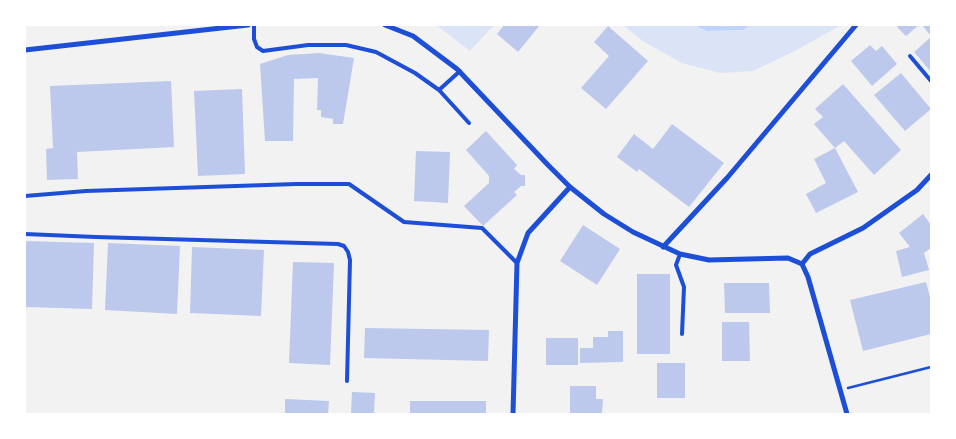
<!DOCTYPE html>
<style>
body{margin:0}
#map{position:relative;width:956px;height:439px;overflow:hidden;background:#f2f2f2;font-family:Karla,sans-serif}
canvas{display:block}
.frame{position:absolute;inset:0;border:26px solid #fff;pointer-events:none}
</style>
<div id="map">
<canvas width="956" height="439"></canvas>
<div class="frame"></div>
</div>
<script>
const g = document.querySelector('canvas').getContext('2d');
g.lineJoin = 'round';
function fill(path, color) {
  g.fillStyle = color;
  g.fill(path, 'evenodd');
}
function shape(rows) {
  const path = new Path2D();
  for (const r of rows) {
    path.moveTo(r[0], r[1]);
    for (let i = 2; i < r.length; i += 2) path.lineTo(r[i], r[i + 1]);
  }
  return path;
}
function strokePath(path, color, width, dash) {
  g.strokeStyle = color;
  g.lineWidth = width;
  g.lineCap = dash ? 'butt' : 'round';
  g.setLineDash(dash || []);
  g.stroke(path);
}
const green = shape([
 [436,25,494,25,470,51],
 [623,25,694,25,707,31,743,30,751,25,841,25,795,51,753,71,720,73,682,63,644,42]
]);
const water = shape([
 [694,25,751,25,743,30,707,31]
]);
const building = shape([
 [504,25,540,25,518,52,497,34],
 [899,25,919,25,906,36,897,27],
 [922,25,931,25,931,36],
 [608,26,648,61,606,109,581,88,609,56,594,42],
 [931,37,931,72,914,52],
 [870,45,876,51,882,46,897,64,872,86,851,61],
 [319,53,354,58,343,124,333,124,333,119,321,117,321,110,317,110,318,78,294,79,293,141,265,141,260,64,288,55],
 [901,73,931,109,905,131,874,95],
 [171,81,174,147,77,152,78,179,47,180,46,149,53,148,50,86],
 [843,84,901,150,874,175,844,141,835,148,814,124,823,117,815,109],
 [242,89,245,174,198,176,194,91],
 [672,124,724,163,689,207,639,169,637,172,617,157,634,134,653,149],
 [486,131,517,165,514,169,521,175,525,175,525,186,521,186,514,192,517,195,483,226,464,206,489,183,489,176,466,150],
 [835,148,858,192,816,213,806,194,826,183,814,159],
 [416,151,450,152,448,203,414,201],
 [923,214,931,225,931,248,924,253,929,270,902,277,896,251,910,247,899,233],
 [583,225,620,249,597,285,560,261],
 [25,241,94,243,92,309,25,307],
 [108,243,180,246,177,314,105,310],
 [192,247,264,250,261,316,190,313],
 [293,262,334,263,330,365,289,363],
 [637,274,670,274,670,354,637,354],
 [926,282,931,301,931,334,863,351,850,300],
 [724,283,769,283,770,313,725,313],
 [722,322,749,322,750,361,722,361],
 [365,328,489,330,488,361,364,358],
 [608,331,623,331,623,362,580,363,580,348,593,348,593,337,608,337],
 [546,338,578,338,578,365,546,365],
 [657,363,685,363,685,398,657,398],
 [570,386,596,386,596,399,603,399,602,413,570,414],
 [352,392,375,393,374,414,351,414],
 [285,399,329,401,328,414,285,414],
 [410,401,486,401,486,414,410,414]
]);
const path = shape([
 [848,388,931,367]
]);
const service = shape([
 [254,25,254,39,257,47,263,51,308,45,346,45,376,52,415,73,439,90,460,71],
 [910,56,931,81],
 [439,90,469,123],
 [25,196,86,191,296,184,349,184,404,222,482,228,517,263],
 [25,234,96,237,338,244,344,246,348,252,350,260,347,381],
 [680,254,676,265,684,287,682,334]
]);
const minor = shape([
 [385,25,413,36,457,69,548,165,570,187,604,214,633,232,680,254,709,260,788,258,802,264],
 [25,50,248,25],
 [663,247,727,178,856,25],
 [802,264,810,254,863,228,917,190,931,175],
 [802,264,808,277,847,414],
 [513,414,517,263,528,233,570,187]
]);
fill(green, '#dbe4f7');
fill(water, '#bfd3fe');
fill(building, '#bdc9ec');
strokePath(path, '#1d4ed8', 2.5);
strokePath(service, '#1d4ed8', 4);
strokePath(minor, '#1d4ed8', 5);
</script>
